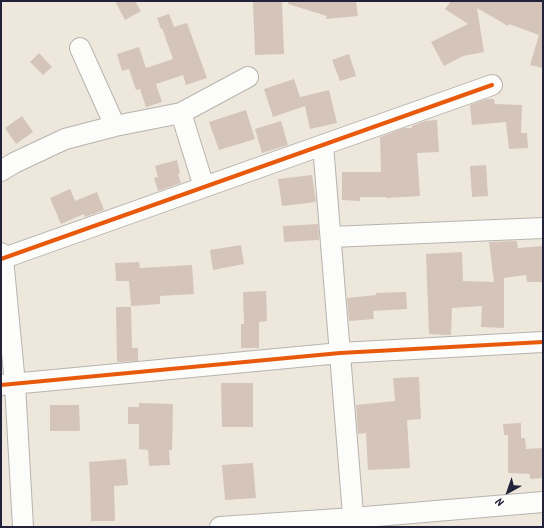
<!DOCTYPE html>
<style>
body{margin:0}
#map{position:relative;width:544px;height:528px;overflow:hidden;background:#eee8dc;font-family:Kalam,sans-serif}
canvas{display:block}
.frame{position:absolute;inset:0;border:2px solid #22223b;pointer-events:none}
.north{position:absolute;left:488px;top:472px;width:40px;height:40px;-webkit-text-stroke:3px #fff;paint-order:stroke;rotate:220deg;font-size:11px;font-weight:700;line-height:16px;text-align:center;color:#22223b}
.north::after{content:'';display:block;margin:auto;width:14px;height:18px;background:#22223b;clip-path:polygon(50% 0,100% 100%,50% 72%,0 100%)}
</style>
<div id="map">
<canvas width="544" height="528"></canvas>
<div class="frame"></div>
<div class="north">N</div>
</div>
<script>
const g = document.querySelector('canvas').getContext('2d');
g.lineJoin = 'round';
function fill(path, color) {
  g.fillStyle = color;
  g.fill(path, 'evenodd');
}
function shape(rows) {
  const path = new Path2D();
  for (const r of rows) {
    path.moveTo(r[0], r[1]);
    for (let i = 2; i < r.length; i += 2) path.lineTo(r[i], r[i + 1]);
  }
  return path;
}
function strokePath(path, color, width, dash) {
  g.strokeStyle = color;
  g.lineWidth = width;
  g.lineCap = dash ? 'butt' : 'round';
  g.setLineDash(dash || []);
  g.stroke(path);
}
const building = shape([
 [115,1,135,1,141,11,125,20],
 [253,1,282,1,284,54,255,55],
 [289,1,356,1,358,16,326,19,327,16,288,4],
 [451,1,543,1,543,68,530,65,539,35,509,24,508,26,477,8,484,52,463,56,444,66,431,42,468,24,445,9],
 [169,14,174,27,187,23,207,78,186,85,183,75,156,84,162,102,146,107,140,89,136,90,129,69,122,71,117,54,139,47,146,68,173,59,162,28,161,29,157,18],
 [39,53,52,67,43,75,30,62],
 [349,54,356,76,340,81,332,60],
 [294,79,300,97,329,90,337,123,310,129,305,106,273,117,264,89],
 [486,99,494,99,495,104,522,105,521,133,527,133,528,148,509,149,506,122,472,125,470,105],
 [246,110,255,139,219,150,209,122],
 [22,116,33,132,16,144,5,128],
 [437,120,439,152,417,153,420,196,386,198,386,197,360,197,360,201,342,200,342,172,381,172,380,137,404,128,412,128,412,126,425,121],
 [281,121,288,145,262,153,255,129],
 [177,160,180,173,178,174,181,183,158,191,154,178,158,177,155,166],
 [486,165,488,196,472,197,470,166],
 [312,175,316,202,282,206,278,179],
 [70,189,75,201,97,192,104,210,85,217,84,214,61,224,50,198],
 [318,224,319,240,284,242,283,226],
 [517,241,518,248,543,246,543,282,527,282,526,275,504,278,504,328,481,327,482,306,452,308,451,335,429,334,426,254,462,252,463,281,494,282,489,242],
 [241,245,244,264,213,270,210,250],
 [139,262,140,268,192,265,194,294,160,296,160,304,131,306,129,281,116,281,115,263],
 [266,291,267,321,259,322,259,348,241,348,241,324,244,324,243,292],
 [406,292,407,309,373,311,374,319,349,321,347,298,376,295,376,293],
 [116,307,131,307,132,348,138,348,138,361,117,362],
 [419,377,421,419,407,420,410,468,368,470,366,433,358,434,356,405,395,401,393,378],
 [221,383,253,383,253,427,222,427],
 [139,403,173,404,172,450,169,450,170,465,149,466,148,450,139,449,139,424,128,424,128,407,139,407],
 [50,405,79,405,80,431,50,431],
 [521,423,521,438,525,438,526,449,543,448,543,478,530,479,530,474,508,473,508,435,504,435,503,424],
 [126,459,128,485,114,486,115,521,91,521,90,479,89,462],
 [253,463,256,498,225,500,222,465]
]);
const minor = shape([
 [80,48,115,126],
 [181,113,204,187],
 [323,145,354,527],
 [1,171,14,163,65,139,115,126,181,113,248,77],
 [331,237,543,228],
 [1,253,3,258,15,384,23,527],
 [1,259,492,85],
 [1,385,340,353,543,342],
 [220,527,353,518,543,502]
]);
const cycleway = shape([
 [1,259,492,85],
 [1,385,340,353,543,342]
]);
fill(building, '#d5c4ba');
strokePath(minor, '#b7b3ae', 22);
strokePath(minor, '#fcfcfa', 20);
strokePath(cycleway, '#e8590c', 4);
</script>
